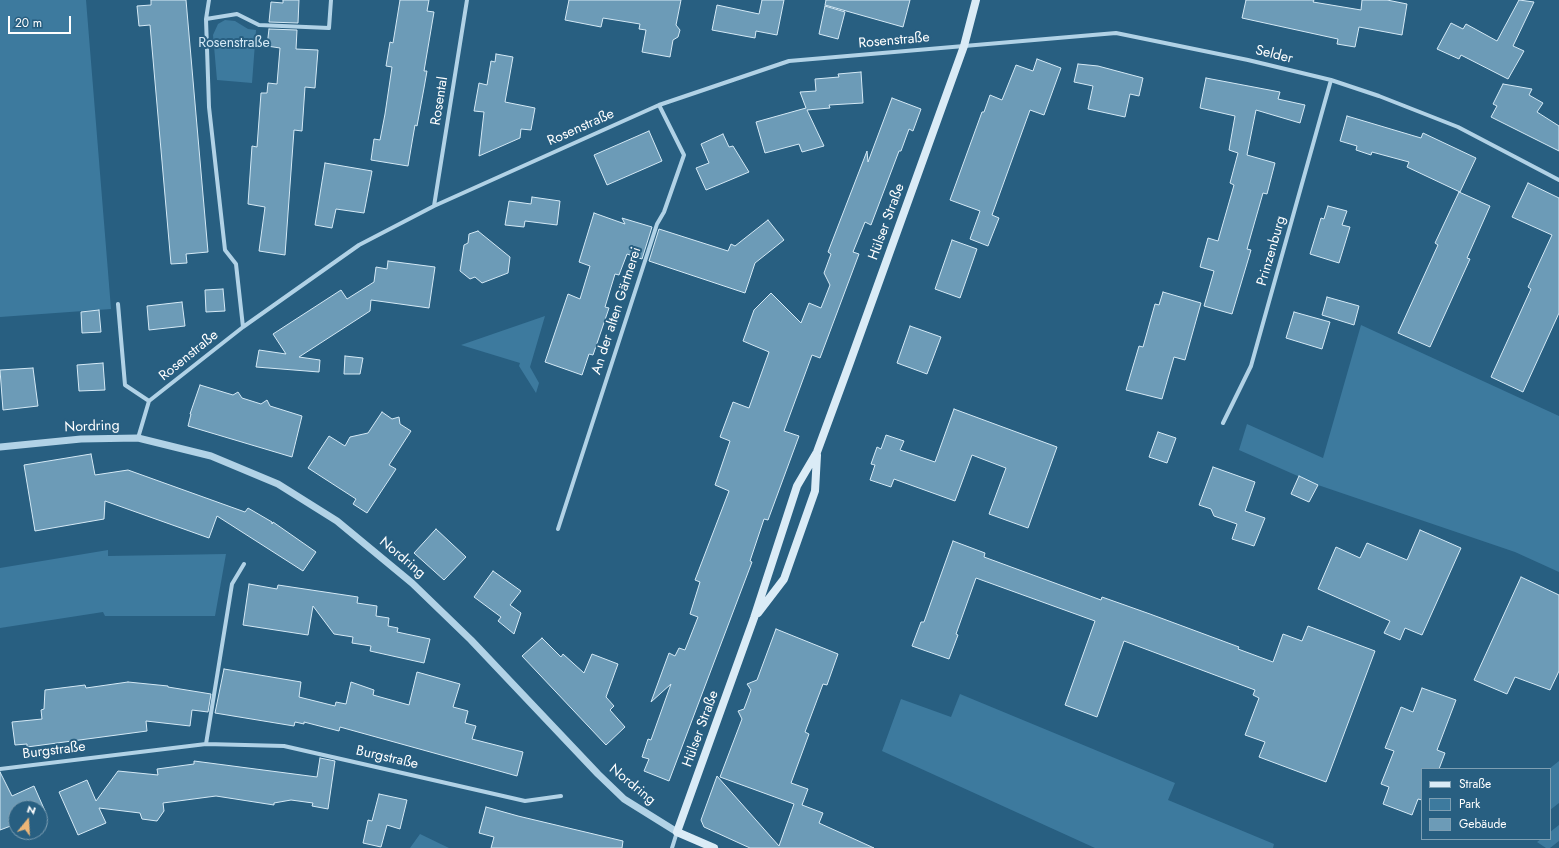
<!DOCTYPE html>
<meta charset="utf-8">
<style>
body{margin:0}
#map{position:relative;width:1559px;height:848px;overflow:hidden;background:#285f81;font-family:Jost,sans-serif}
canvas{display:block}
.legend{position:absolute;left:1421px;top:768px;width:130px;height:72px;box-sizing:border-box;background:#285f81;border:1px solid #7e9fb3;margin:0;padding:5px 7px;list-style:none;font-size:12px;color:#fff}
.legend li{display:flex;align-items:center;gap:8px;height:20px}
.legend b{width:20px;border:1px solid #7e9fb3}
.north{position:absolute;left:8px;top:800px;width:40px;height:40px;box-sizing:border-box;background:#285f81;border:1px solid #7e9fb3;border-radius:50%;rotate:18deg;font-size:11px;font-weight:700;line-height:16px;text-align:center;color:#fff}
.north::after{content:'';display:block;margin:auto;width:14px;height:18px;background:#edb677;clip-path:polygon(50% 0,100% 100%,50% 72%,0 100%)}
.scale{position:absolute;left:8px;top:16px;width:63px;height:18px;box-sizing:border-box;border:2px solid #fff;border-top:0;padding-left:5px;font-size:12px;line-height:14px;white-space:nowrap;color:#fff;-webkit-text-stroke:3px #285f81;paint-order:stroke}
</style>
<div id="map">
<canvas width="1559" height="848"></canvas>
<ul class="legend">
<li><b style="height:5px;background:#daebf6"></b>Straße</li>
<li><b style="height:11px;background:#3d7a9e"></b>Park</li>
<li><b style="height:11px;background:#6c9bb7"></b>Gebäude</li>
</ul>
<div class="north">N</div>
<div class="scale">20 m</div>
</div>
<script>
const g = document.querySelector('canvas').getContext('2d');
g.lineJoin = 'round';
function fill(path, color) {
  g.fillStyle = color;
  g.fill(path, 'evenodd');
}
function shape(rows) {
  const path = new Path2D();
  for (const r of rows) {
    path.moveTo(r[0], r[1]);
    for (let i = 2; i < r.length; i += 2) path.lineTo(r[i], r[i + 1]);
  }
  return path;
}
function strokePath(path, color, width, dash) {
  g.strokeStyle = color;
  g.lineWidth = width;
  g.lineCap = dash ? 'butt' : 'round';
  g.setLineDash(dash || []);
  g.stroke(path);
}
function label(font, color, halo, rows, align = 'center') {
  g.font = font + ' Jost,sans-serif';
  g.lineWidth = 4;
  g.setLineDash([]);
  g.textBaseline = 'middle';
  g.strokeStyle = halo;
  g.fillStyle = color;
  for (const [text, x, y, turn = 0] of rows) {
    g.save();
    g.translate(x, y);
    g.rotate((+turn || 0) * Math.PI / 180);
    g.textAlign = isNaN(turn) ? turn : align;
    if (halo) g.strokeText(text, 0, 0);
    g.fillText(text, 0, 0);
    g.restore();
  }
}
const green = shape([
 [0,0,86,0,111,309,0,317],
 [225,20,235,21,248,29,256,30,252,83,217,80,213,35,218,24],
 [545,316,530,367,539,383,536,393,519,366,520,363,461,345],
 [1361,325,1559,416,1559,572,1515,552,1318,485,1239,450,1247,424,1323,458],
 [108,550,108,556,226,554,215,616,105,616,103,612,0,628,0,568],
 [960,694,1175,783,1168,800,1274,844,1273,848,1095,848,882,751,901,699,951,717],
 [1559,761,1559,803,1550,810,1549,769],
 [1559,825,1559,841,1550,848,1546,848,1537,842,1541,839,1550,839,1550,832],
 [420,834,449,848,410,848]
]);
const building = shape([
 [151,0,186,0,208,252,186,254,187,263,171,264,150,25,139,26,137,6,151,5,151,0],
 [283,0,299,0,298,23,269,22,271,2,283,3,283,0],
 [400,0,429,0,427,11,434,12,424,71,427,71,424,88,417,126,415,125,408,166,371,160,374,139,380,140,385,114,392,67,386,66,390,42,393,43,400,0],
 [569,0,681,0,676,25,680,30,678,37,673,40,670,57,642,52,646,30,639,29,640,24,603,18,601,27,565,20,569,0],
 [762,0,784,0,777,35,756,31,755,38,712,30,717,5,759,14,762,0],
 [826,0,910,0,903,27,825,5,826,0],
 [1246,0,1314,0,1313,2,1361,10,1362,0,1387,0,1407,4,1402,35,1359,27,1355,47,1337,44,1338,39,1242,18,1246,0],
 [1519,0,1534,2,1513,46,1524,51,1508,79,1461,55,1459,59,1437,49,1451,23,1463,29,1466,24,1497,41,1519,0],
 [825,6,845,12,838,39,819,34,825,6],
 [269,29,297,30,296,49,318,50,315,88,305,87,302,131,294,130,285,255,259,251,265,207,248,204,252,146,257,147,261,93,267,93,268,83,277,84,280,48,267,46,269,29],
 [496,54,513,57,505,102,535,108,531,130,521,129,520,138,479,156,484,112,474,111,479,83,487,85,491,61,495,62,496,54],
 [1037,59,1061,68,1044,115,1030,110,992,215,999,218,988,246,970,239,980,211,950,200,982,112,984,112,990,95,1002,100,1016,65,1033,71,1037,59],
 [1078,64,1098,66,1143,78,1139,96,1130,94,1125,117,1088,109,1093,86,1074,82,1078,64],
 [861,72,863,103,829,105,830,108,807,110,824,146,802,152,799,144,765,153,756,122,806,108,800,92,816,91,815,79,839,77,838,74,861,72],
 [1206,78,1280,92,1278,99,1305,105,1300,123,1256,110,1247,155,1275,163,1267,194,1263,193,1247,249,1251,250,1232,314,1204,306,1214,271,1200,267,1208,238,1218,241,1234,185,1230,183,1238,153,1229,150,1235,116,1200,108,1206,78],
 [1503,84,1532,89,1529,95,1543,103,1537,112,1559,126,1559,151,1491,117,1497,106,1493,104,1503,84],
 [892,98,921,109,913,131,909,129,901,151,899,151,871,225,865,222,853,252,859,254,820,358,812,355,784,431,799,436,768,520,764,519,750,561,752,562,669,781,644,771,649,759,642,757,648,739,651,740,671,684,651,702,669,653,675,656,679,648,685,650,698,617,690,614,700,582,695,580,729,491,715,485,730,441,720,437,733,402,749,408,769,352,743,341,754,310,771,293,801,323,809,303,821,308,830,285,824,273,831,254,828,252,867,151,868,162,892,98],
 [1347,116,1421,138,1423,133,1476,158,1460,192,1407,167,1409,162,1372,152,1371,155,1356,150,1357,146,1340,141,1347,116],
 [649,131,662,161,607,185,594,155,649,131],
 [723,134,729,147,733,146,749,172,706,190,696,168,709,163,701,144,723,134],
 [325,163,372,171,364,213,336,209,332,228,315,225,325,163],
 [1528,183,1559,198,1559,313,1523,392,1491,377,1531,289,1528,287,1552,235,1512,217,1528,183],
 [1459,192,1490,206,1467,258,1470,259,1430,347,1398,333,1438,245,1435,243,1459,192],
 [532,197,560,201,557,225,525,221,524,227,505,225,509,201,531,204,532,197],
 [1328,206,1347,211,1342,225,1350,227,1339,263,1310,254,1321,218,1324,219,1328,206],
 [594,213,625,224,622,218,652,227,642,259,627,254,619,275,615,274,605,307,609,308,593,355,589,354,582,375,545,362,568,294,580,299,590,266,579,262,594,213],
 [768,220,784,240,755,263,745,293,649,261,659,229,728,251,731,244,735,246,768,220],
 [478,231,510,257,508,273,482,283,475,277,470,279,460,271,464,245,468,243,469,234,478,231],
 [952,240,977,249,960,298,935,289,952,240],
 [388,261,435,267,429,308,371,300,370,311,299,357,320,360,319,372,256,367,259,350,286,354,273,334,341,290,347,299,374,282,376,267,387,269,388,261],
 [223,289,225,311,206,312,205,290,223,289],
 [1163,292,1201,303,1185,360,1174,357,1162,399,1126,390,1139,346,1143,347,1155,304,1159,305,1163,292],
 [1327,297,1359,306,1354,325,1322,315,1327,297],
 [182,302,185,326,149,330,147,306,182,302],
 [99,310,101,332,82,333,81,312,99,310],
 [1294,312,1330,322,1322,349,1286,338,1294,312],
 [910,326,941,337,927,374,897,363,910,326],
 [345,356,363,358,360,374,344,374,345,356],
 [103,363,105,390,79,391,77,365,103,363],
 [33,368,38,406,3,410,0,370,33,368],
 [200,385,233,395,238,392,242,398,261,404,267,400,270,406,302,416,292,457,188,426,191,414,190,414,200,385],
 [954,409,1057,447,1028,528,989,514,1006,468,972,455,955,501,894,479,891,487,870,480,875,465,871,464,877,447,881,449,886,435,904,441,900,450,935,462,954,409],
 [382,412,392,419,399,417,400,424,411,431,389,465,396,469,367,513,353,504,356,499,308,468,329,436,345,446,350,437,368,433,382,412],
 [1158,432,1176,438,1167,463,1149,457,1158,432],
 [91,454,95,475,128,470,245,512,248,508,272,522,272,524,273,522,316,552,303,571,217,516,209,538,105,501,104,519,35,531,24,465,91,454],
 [1213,467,1255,482,1245,511,1265,518,1254,546,1232,539,1237,524,1214,516,1211,509,1199,505,1213,467],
 [1299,476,1318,485,1309,502,1291,494,1299,476],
 [436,529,466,557,444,580,414,553,436,529],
 [1420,530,1461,548,1422,635,1405,628,1400,640,1384,633,1390,621,1318,589,1336,547,1360,558,1367,543,1407,560,1420,530],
 [953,541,985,553,984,557,1101,600,1102,597,1150,614,1239,647,1238,649,1273,662,1283,634,1302,641,1308,626,1375,651,1326,782,1259,757,1265,742,1245,735,1259,698,1253,695,1255,690,1124,641,1097,717,1065,705,1095,621,976,578,956,634,958,635,949,659,912,646,921,622,924,622,953,541],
 [493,571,521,591,510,605,521,613,514,634,498,621,501,617,474,597,493,571],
 [1521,577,1559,595,1559,671,1550,690,1515,677,1507,694,1474,680,1521,577],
 [249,584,277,589,278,585,358,597,357,603,377,606,376,616,389,618,388,626,398,628,397,632,430,639,424,663,370,651,371,646,352,643,353,637,334,634,313,606,308,635,243,625,249,584],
 [776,629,838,654,827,685,823,684,805,732,809,734,791,783,808,789,802,805,823,813,819,823,874,848,750,848,704,827,701,820,717,776,779,846,794,804,720,777,742,719,738,711,744,709,751,690,747,684,757,680,776,629],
 [542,638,561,657,563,654,584,673,592,654,618,664,606,697,614,706,610,710,625,727,606,745,522,656,542,638],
 [224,669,301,682,299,697,335,706,336,702,346,704,351,682,374,690,373,695,409,705,417,672,460,684,453,707,468,711,465,723,476,726,472,739,523,752,517,776,340,727,339,731,304,722,304,724,295,722,294,726,215,713,224,669],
 [128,682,168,686,168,687,211,694,208,712,192,710,190,726,146,721,147,731,27,747,27,744,15,745,12,722,42,719,41,710,44,709,45,690,85,685,86,688,128,682],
 [1422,688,1456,700,1437,750,1445,753,1439,769,1422,769,1422,800,1418,799,1412,815,1383,804,1389,787,1381,784,1394,751,1385,748,1401,707,1413,712,1422,688],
 [320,758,335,761,328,809,312,806,313,803,291,800,274,803,274,805,216,796,163,803,164,811,157,821,142,819,140,813,99,808,106,823,78,835,59,792,87,780,96,801,118,771,158,775,157,769,194,764,194,761,317,777,320,758],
 [0,772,12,796,34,786,45,811,40,813,40,808,16,808,16,824,0,830,0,772],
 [379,794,407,800,400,829,387,825,381,847,363,843,368,820,372,821,379,794],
 [486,807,518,816,623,841,622,848,491,848,494,837,479,833,486,807]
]);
const minor = shape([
 [209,0,206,19,209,107,225,250,236,264,243,327],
 [206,19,237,14,259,25,329,28,331,0],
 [434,206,467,0],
 [118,304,125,385,149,401],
 [1223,423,1251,366,1331,80],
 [138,438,149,401,243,327,359,245,434,206,659,105,789,61,1116,33,1248,60,1331,80,1379,96,1458,127,1559,180],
 [558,529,657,224,664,212,684,155,659,105],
 [206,744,232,584,244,564],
 [0,769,206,744,284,746,525,801,561,796],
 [672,848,677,832]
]);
const tertiary = shape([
 [0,447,81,439,138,438,211,456,278,484,337,521,412,583,471,640,598,774,624,799,677,832]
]);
const secondary = shape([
 [758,613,784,579,815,491,817,455],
 [714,848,677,832,754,618,797,486,817,452,849,365,964,46,976,0]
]);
const streetNames = [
 ["Rosenstraße",894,41,-5],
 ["Selder",1274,55,14],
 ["Rosental",440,101,-81],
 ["Rosenstraße",581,128,-24],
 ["Hülser Straße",887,222,-70],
 ["Prinzenburg",1272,251,-74],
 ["An der alten Gärtnerei",617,311,-72],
 ["Rosenstraße",189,356,-39],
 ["Nordring",92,427,-2],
 ["Nordring",402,558,40],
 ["Hülser Straße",701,729,-70],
 ["Burgstraße",54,751,-7],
 ["Burgstraße",387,758,13],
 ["Nordring",632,785,39]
];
const parkNames = [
 ["Rosenstraße",234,44]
];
fill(green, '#3d7a9e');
fill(building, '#6c9bb7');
strokePath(building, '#d4e9f5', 1);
strokePath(minor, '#b1d2e6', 4);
strokePath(tertiary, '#b1d2e6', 7);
strokePath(secondary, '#daebf6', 8);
label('14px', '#fff', '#285f81', streetNames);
label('14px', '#d4e9f5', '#285f81', parkNames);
</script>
